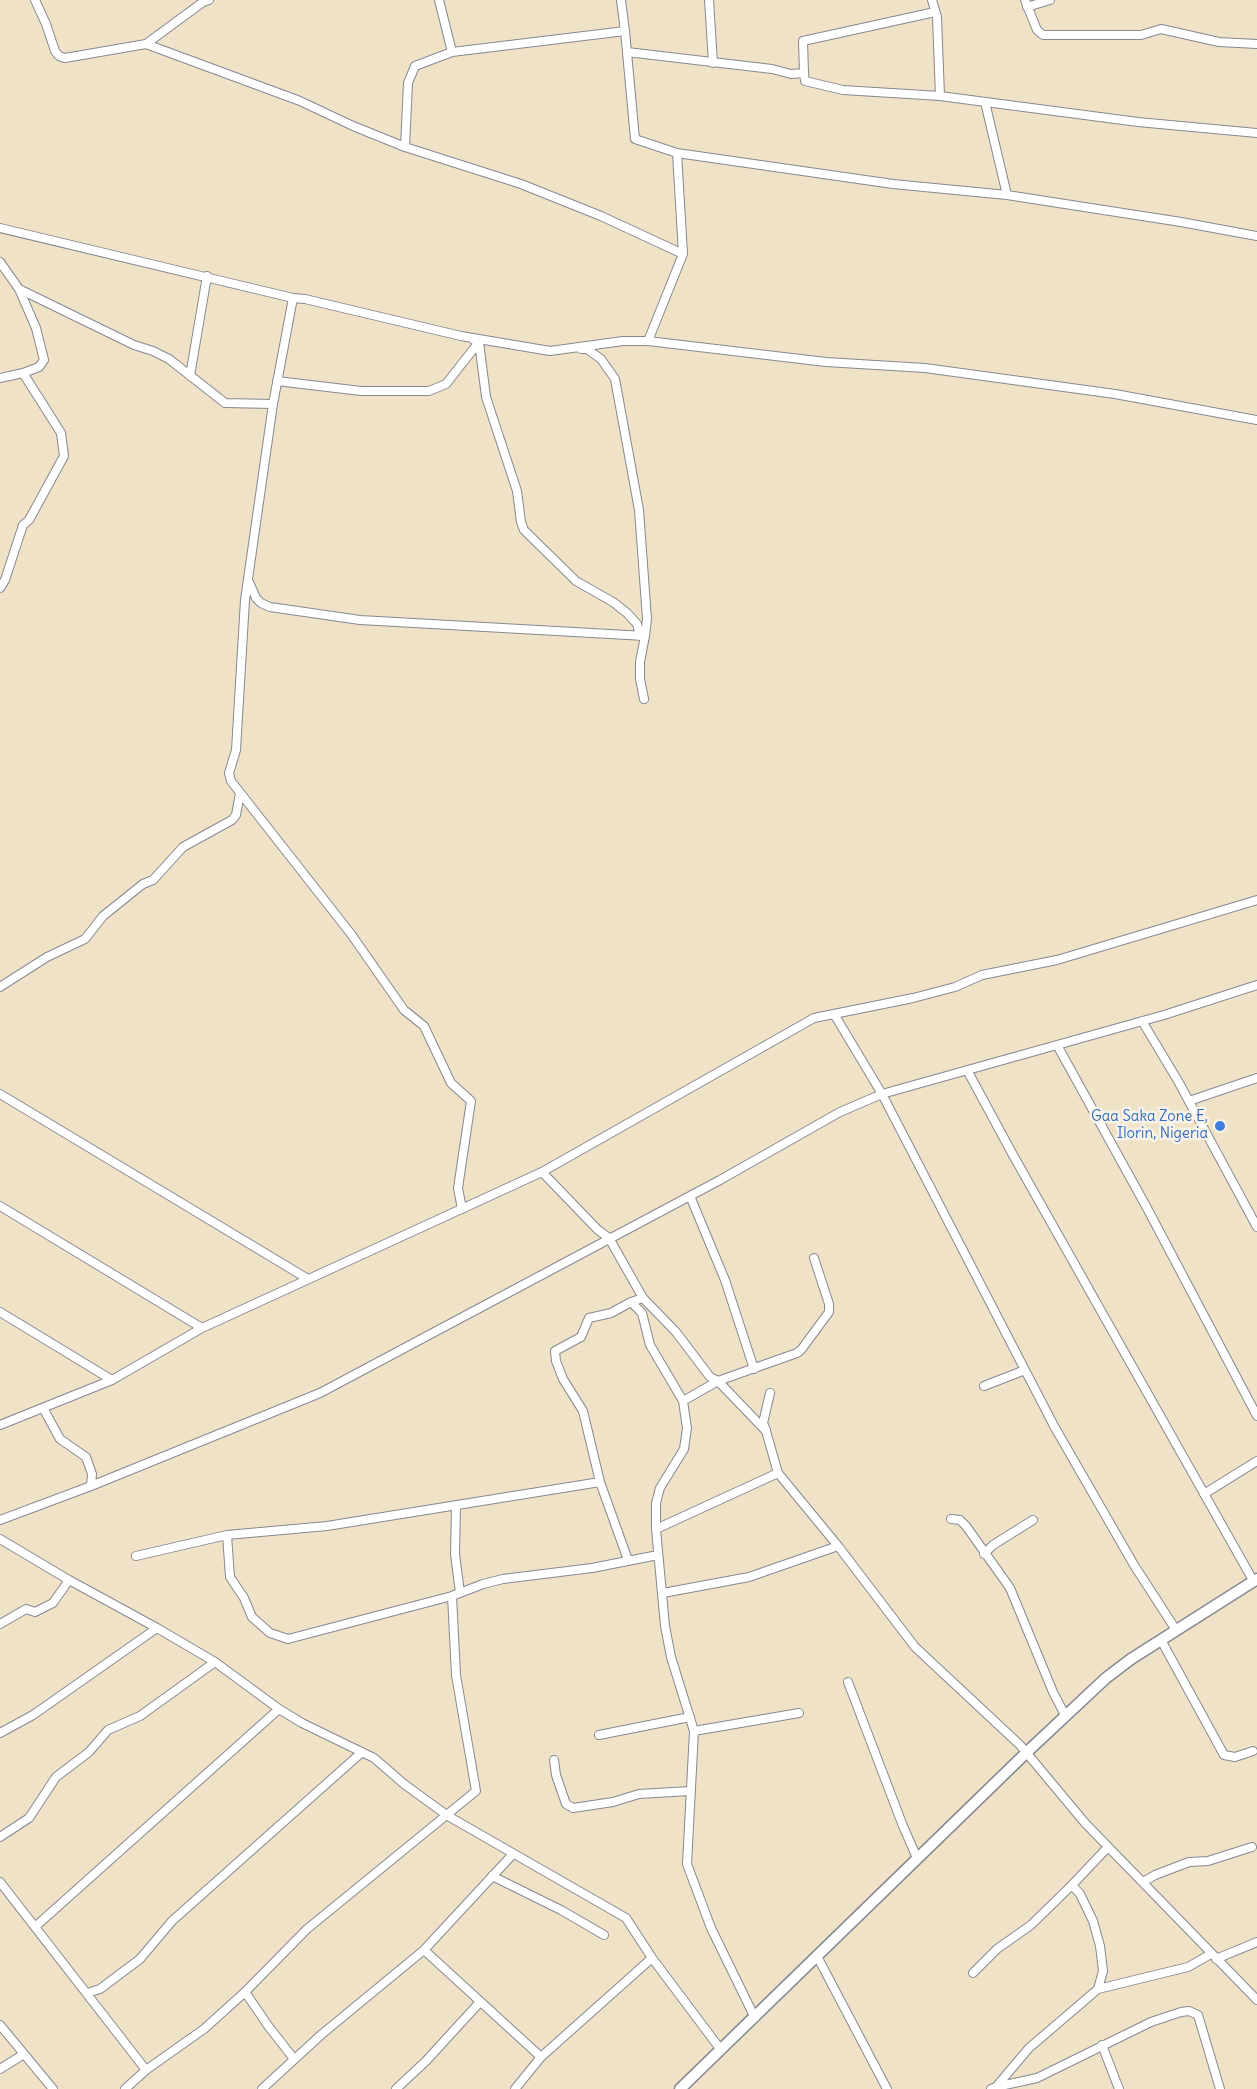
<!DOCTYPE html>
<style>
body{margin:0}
canvas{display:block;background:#f0e2c6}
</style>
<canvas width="1257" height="2089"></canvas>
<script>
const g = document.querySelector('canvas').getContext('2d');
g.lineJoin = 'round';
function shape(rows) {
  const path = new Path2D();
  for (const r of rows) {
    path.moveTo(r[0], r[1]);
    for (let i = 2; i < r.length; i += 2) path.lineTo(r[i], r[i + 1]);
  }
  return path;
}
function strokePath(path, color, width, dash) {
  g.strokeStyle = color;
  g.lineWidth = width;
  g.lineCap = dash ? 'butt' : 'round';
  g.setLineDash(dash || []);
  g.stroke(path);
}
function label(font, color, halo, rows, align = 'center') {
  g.font = font + ' Delius,sans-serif';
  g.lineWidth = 5;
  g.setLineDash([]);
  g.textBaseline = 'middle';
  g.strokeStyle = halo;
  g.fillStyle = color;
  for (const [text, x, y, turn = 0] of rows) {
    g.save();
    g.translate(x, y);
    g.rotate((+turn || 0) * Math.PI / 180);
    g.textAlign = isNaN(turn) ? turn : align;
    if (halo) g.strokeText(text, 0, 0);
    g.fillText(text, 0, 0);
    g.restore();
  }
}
const minor = shape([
 [35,0,46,24,55,51,59,56,65,58,146,44,203,2,209,0],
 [439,0,452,52,625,31,635,139,677,153,893,184,1007,195,1181,222,1257,236],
 [621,0,625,31],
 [709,0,713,63],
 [932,0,937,17,940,96],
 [1025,0,1037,30,1043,35,1141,35,1161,29,1219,42,1257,44],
 [1027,7,1050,0],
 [146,44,300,101,353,126,405,147,521,184,601,216,683,254],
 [627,52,772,69,791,74,804,73,805,81,843,90,940,96,1138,122,1257,133],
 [804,73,803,41,935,12],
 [985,102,1007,195],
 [405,147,408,83,415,66,452,52],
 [0,228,293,298,305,299,461,336,550,351,623,341,648,341,826,362,925,368,1115,394,1257,420],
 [0,262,19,289,36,328,44,360,39,367,23,373,61,433,64,456,29,520,23,525,5,580,0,588],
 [19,289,134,345,153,351,169,359,225,403,273,404],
 [293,298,273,404,245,600,236,750,229,773,231,781,351,934,404,1010,424,1026,451,1083,471,1101,458,1188,462,1209],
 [474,340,479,342,486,397,517,491,521,522,524,530,576,581,613,602,627,613,637,624,640,636],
 [648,341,683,254,677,153],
 [190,376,207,276],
 [0,378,23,373],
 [277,381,361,391,429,391,446,384,479,342],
 [249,582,256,598,261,603,270,607,360,620,645,636,647,619,639,510,615,379,601,359,587,349,581,349],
 [644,699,640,679,640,662,645,636],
 [0,987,47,957,85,939,103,916,143,884,153,880,183,847,232,820,236,815,240,793],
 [834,1014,882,1094,1054,1426,1134,1565,1176,1630],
 [1142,1021,1178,1081,1257,1227],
 [1057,1045,1147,1208,1257,1416],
 [967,1070,1013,1155,1254,1582],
 [0,1094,308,1279],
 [1189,1101,1257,1078],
 [542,1172,598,1230,609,1238,643,1298,676,1332,710,1377,718,1381,766,1431,778,1473,838,1546,915,1647,1020,1745,1085,1823,1257,2000],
 [690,1196,725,1280,754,1369],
 [0,1206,202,1328],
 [643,1298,631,1302,642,1313,650,1345,683,1401,687,1428,684,1449,660,1488,656,1503,656,1529,665,1626,671,1657,694,1731,687,1864,711,1928,755,2018],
 [0,1312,112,1380],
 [984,1386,1025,1370],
 [683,1401,718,1381,797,1353,801,1350,829,1312,829,1304,814,1258],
 [43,1408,60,1439,86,1457,92,1474,91,1486],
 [0,1425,112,1380,202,1328,542,1172,814,1018,913,998,955,987,982,975,1057,960,1257,900],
 [766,1430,763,1423,770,1393],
 [1204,1494,1257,1461],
 [456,1506,455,1554,460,1593],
 [951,1519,960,1520,966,1526,1010,1588,1053,1692,1065,1715],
 [0,1520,91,1486,320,1393,720,1180,840,1112,882,1094,1164,1015,1257,985],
 [656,1529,778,1473],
 [227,1535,230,1577,244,1598,252,1617,270,1633,288,1639,452,1596,483,1584,503,1579,592,1568,658,1555],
 [0,1539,69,1580,157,1628],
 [984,1554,993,1545,1033,1520],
 [136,1556,227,1535,327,1526,600,1482],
 [628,1560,600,1482,583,1411,563,1379,556,1361,555,1351,581,1337,589,1318,611,1313,631,1302],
 [663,1593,749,1577,838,1546],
 [0,1624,26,1609,35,1612,53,1603,69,1580],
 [1161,1640,1224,1755,1235,1757,1253,1751],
 [848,1682,903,1826,917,1858],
 [694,1731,799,1713],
 [0,1733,33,1715,157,1628,215,1662,279,1709,302,1723,374,1758,404,1784,448,1816,626,1918,652,1958,721,2050],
 [599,1735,690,1717],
 [554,1760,556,1775,566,1804,573,1808,613,1802,639,1794,690,1791],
 [0,1837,29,1818,56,1777,89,1752,108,1730,140,1716,215,1662],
 [492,1876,561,1910,604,1935],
 [0,1882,146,2070],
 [1143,1882,1155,1875,1189,1862,1208,1861,1252,1847],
 [36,1926,279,1709],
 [424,1950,541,2057],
 [817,1956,887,2089],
 [1216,1959,1257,1942],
 [973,1973,997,1949,1031,1925,1072,1885],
 [1098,1989,1103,1971,1100,1946,1093,1921,1080,1894,1072,1885,1108,1847],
 [245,1992,269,2027,294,2059],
 [87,1993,100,1989,140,1959,172,1921,361,1753],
 [0,2025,53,2089],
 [1102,2045,1119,2089],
 [0,2069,24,2054],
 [996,2087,1037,2078,1151,2022,1181,2012,1189,2011,1198,2015,1220,2089],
 [125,2089,146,2070,204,2029,245,1992,307,1929,476,1791,456,1675,452,1596],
 [262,2089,322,2034,424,1950,513,1854],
 [396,2089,426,2061,480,2002],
 [515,2089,541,2057,652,1958],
 [991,2089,996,2087,1029,2048,1098,1989,1188,1967,1211,1954]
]);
const tertiary = shape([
 [680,2089,1027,1752,1106,1678,1131,1659,1257,1579]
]);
const markers = [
 [1220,1126,6,"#3f7fe0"]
];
const shopNames = [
 ["Gaa Saka Zone E,",1208,1117],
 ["Ilorin, Nigeria",1208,1134]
];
strokePath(minor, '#868892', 10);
strokePath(tertiary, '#868892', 13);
strokePath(minor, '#fff', 8);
strokePath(tertiary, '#fff', 10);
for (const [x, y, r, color] of markers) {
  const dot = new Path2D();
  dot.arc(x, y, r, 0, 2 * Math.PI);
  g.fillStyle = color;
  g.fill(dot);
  strokePath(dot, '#f7f3e8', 2);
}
label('15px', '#366cbe', '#f7f3e8', shopNames, 'right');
</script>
